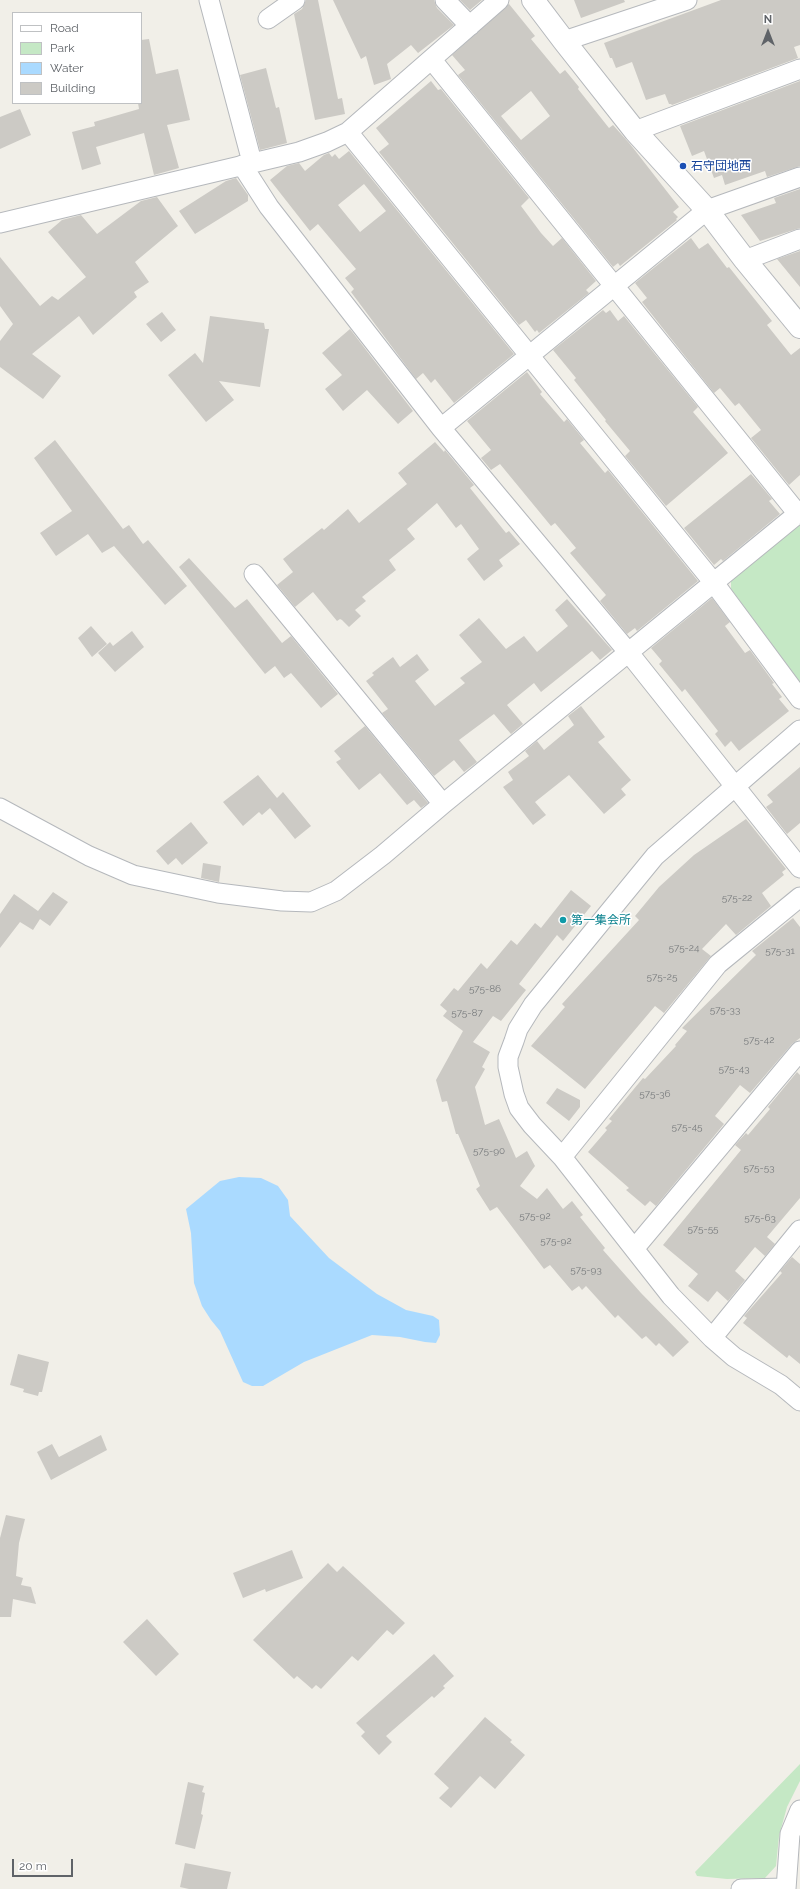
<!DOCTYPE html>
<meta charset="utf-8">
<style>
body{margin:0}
#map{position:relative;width:800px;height:1889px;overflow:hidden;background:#f1efe8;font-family:Raleway,sans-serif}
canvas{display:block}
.legend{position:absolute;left:12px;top:12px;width:130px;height:92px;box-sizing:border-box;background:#fff;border:1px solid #bfc1c3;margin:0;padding:5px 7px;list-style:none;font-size:12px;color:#5f6368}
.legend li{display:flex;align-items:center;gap:8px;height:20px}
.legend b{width:20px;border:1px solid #bfc1c3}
.north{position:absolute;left:748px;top:12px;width:40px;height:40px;-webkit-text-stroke:3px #fff;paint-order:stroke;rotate:0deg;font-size:11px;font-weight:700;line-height:16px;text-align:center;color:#5f6368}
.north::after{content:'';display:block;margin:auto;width:14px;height:18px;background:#5f6368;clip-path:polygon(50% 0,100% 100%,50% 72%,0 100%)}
.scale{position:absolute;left:12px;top:1859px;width:61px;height:18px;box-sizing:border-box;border:2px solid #5f6368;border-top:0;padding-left:5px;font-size:12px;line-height:14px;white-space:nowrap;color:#5f6368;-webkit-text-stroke:3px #fff;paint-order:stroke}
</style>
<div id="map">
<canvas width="800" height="1889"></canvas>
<ul class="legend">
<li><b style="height:5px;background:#fff"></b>Road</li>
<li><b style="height:11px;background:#c5e8c5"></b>Park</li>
<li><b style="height:11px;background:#aadaff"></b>Water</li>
<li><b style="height:11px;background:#cccac5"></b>Building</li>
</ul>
<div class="north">N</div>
<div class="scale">20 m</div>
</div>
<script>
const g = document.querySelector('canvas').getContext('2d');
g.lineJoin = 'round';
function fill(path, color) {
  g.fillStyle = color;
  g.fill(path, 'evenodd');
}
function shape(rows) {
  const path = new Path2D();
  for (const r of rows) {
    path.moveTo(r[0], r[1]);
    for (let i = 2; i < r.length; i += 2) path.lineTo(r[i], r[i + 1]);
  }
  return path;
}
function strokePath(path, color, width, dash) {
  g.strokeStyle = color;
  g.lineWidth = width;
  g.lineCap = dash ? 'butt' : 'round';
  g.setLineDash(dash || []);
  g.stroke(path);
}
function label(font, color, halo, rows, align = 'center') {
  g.font = font + ' Raleway,"Noto Sans JP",sans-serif';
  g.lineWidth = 3;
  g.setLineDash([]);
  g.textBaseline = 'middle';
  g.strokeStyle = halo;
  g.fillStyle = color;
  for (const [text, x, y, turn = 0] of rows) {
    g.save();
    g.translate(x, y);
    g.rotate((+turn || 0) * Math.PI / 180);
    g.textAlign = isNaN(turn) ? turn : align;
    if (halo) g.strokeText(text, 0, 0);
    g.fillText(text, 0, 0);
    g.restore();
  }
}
const green = shape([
 [800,523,800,682,731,589,731,581],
 [800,1764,800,1781,787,1807,779,1836,776,1866,765,1878,727,1879,697,1876,695,1872]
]);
const water = shape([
 [239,1177,261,1178,278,1186,288,1200,290,1216,329,1258,377,1294,406,1310,433,1316,439,1320,440,1335,436,1343,425,1342,400,1337,372,1335,304,1362,263,1386,252,1386,243,1382,220,1331,211,1320,202,1306,194,1283,191,1233,186,1209,220,1181]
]);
const building = shape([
 [306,0,318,0,338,99,342,98,345,114,315,120,294,14,302,9],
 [333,0,434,0,437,8,454,25,418,53,411,45,387,64,391,79,374,85,366,56,361,59],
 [460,0,482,0,470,10],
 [574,0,624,0,625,2,581,18],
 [721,0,800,0,800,45,794,47,798,58,672,105,671,104,669,104,665,94,646,100,632,62,616,68,612,58,610,58,604,43],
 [509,4,535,36,531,39,560,74,565,70,579,87,578,89,609,128,613,125,630,144,679,207,673,212,678,217,676,219,677,220,620,266,618,263,613,267,458,75,465,70,452,55],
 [531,91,550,116,521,140,501,116],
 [149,39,156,74,178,69,190,120,167,125,179,168,154,175,144,133,96,147,101,164,82,170,72,132,95,126,94,122,139,109,138,103,141,103,141,40],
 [266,68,276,108,279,107,287,143,260,150,240,75],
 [431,81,438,90,441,89,529,198,521,206,541,233,553,246,562,238,596,281,586,290,589,293,539,333,537,330,535,332,526,320,519,325,379,152,389,144,376,128],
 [800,81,800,166,767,177,765,171,725,185,722,175,714,178,704,151,692,156,680,126],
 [20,109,31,135,0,149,0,117],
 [349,151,514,354,454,403,435,379,431,383,423,373,416,379,351,292,354,289,345,278,356,269,318,224,310,231,270,180,287,166,299,163,305,171,324,155,329,153,332,157,335,154,339,159],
 [364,184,386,211,360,232,338,205],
 [236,178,248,195,248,201,195,234,179,211,226,181],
 [800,189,800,228,760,241,741,215,776,203,774,198],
 [157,197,178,226,135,262,149,282,134,292,137,297,93,335,79,316,32,354,61,376,43,399,0,367,0,341,13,324,0,306,0,257,40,306,52,296,58,300,86,277,48,232,62,220,81,215,97,234,141,201],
 [691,238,699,249,708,243,727,268,729,267,772,321,767,325,791,355,800,348,800,475,789,485,751,438,761,430,739,403,735,406,720,388,714,393,642,302,647,298,635,283],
 [800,251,800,287,777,259],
 [603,310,606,313,610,310,618,321,624,316,698,407,693,412,728,453,666,506,625,456,630,451,605,421,606,420,574,380,576,378,553,350],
 [162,312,176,330,161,342,146,324],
 [210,316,264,323,265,329,269,329,260,387,219,381,234,400,206,422,168,375,195,353,203,363],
 [350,329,413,411,398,424,367,390,343,411,325,389,342,375,322,353],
 [527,372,542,392,540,394,564,422,567,419,584,440,580,443,605,473,608,470,698,581,637,631,635,628,627,634,600,601,606,595,570,553,576,548,555,523,551,526,500,464,491,470,481,458,491,450,467,421],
 [55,440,123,529,129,525,143,544,148,540,187,586,165,605,114,546,102,553,88,534,56,556,40,533,72,511,34,458],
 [435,442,444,452,445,450,474,485,470,488,506,533,509,531,520,544,499,560,503,566,484,581,467,559,479,549,461,524,456,528,437,503,407,529,415,539,389,560,396,570,362,597,366,601,355,610,361,616,349,627,342,620,340,619,337,621,313,592,295,607,277,585,293,572,283,559,322,528,324,530,348,509,359,523,407,484,398,473],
 [751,474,772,499,769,501,780,514,723,561,721,559,714,565,684,528],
 [189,558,235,608,247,599,282,643,291,636,338,694,321,708,291,673,284,678,275,666,265,674,179,567],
 [712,598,730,622,725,626,745,653,750,650,774,683,772,684,782,697,779,699,789,711,739,751,731,741,725,747,715,734,718,731,685,689,682,692,659,664,662,661,651,648],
 [567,599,612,650,600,660,592,651,541,692,534,683,507,705,523,724,511,734,494,714,459,740,477,762,464,772,454,760,434,776,382,713,388,709,366,681,374,675,372,673,393,657,400,667,417,654,429,670,415,681,435,706,465,683,460,678,482,662,459,635,479,618,506,649,524,636,537,652,568,626,555,610],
 [91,626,107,644,92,657,78,638],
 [132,631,144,647,115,672,98,653,110,642,113,646],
 [581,706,605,737,598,742,631,780,621,789,626,795,604,814,569,775,535,802,546,815,533,825,503,787,513,780,508,772,529,756,525,751,537,741,544,750,574,725,568,716],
 [365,726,428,803,421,808,414,800,407,805,380,773,359,790,336,762,341,759,334,751],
 [800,767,800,823,787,834,766,807,773,802,767,795],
 [258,775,277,798,283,792,311,826,295,839,270,808,262,815,259,812,243,826,223,802],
 [746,819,786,869,782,872,784,875,762,893,771,906,736,935,726,924,702,949,711,956,664,1013,655,1006,585,1089,531,1046,565,1007,562,1004,639,920,635,916,659,887,694,855],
 [191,822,208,843,182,865,176,858,168,865,156,851],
 [203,863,221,866,219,882,201,878],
 [571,890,591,906,563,941,557,935,519,984,526,990,501,1021,493,1016,473,1042,490,1052,482,1067,485,1069,475,1087,485,1125,499,1119,516,1158,527,1151,535,1166,520,1186,537,1199,547,1188,563,1209,572,1201,583,1215,580,1217,605,1248,603,1250,641,1293,689,1342,673,1357,659,1343,656,1346,646,1336,642,1339,618,1315,615,1318,586,1286,582,1290,579,1286,572,1291,550,1265,544,1269,497,1207,490,1211,476,1189,480,1186,458,1134,456,1134,447,1101,442,1102,436,1080,463,1031,443,1016,447,1011,440,1005,454,988,458,991,481,963,487,969,511,940,517,945,535,923,541,928],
 [53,892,68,902,50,926,40,919,33,930,20,922,0,948,0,914,14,894,38,911],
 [793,918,800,927,800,1038,792,1044,750,1093,740,1085,715,1116,724,1124,656,1206,650,1201,645,1206,626,1190,629,1188,588,1152,607,1130,605,1128,612,1121,609,1119,643,1078,645,1079,676,1046,675,1045,687,1031,682,1028,756,955,752,951],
 [797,1072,800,1075,800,1198,767,1237,775,1244,765,1256,755,1247,735,1271,745,1280,728,1301,717,1291,708,1302,688,1286,698,1274,663,1245,741,1150,735,1145,746,1133,748,1135,770,1109,768,1107],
 [557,1088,580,1100,580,1107,569,1121,546,1103],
 [792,1257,800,1264,800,1364,789,1355,787,1358,743,1323,747,1318,744,1316,782,1273,780,1271],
 [18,1354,49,1362,42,1392,39,1392,38,1396,23,1392,24,1389,10,1385],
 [101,1435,107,1450,51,1480,37,1452,52,1444,59,1457],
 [6,1515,25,1519,19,1543,16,1576,23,1578,21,1585,31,1587,36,1604,13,1599,11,1617,0,1617,0,1538],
 [292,1550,303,1578,266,1592,265,1589,243,1598,233,1573],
 [328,1563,337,1572,343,1566,405,1623,393,1635,387,1630,358,1661,352,1656,321,1689,316,1685,312,1689,297,1676,294,1679,253,1640],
 [147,1619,179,1654,156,1676,123,1642],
 [434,1654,454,1676,443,1686,445,1688,434,1698,432,1696,386,1736,392,1742,379,1755,361,1736,365,1732,356,1723],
 [485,1717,512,1740,510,1742,525,1755,495,1789,480,1776,451,1808,439,1798,449,1788,434,1774],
 [188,1782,204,1786,202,1792,205,1793,201,1814,203,1815,195,1849,175,1844],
 [185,1863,231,1872,227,1889,189,1889,180,1887]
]);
const minor = shape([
 [209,0,252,162],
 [445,0,470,26],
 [268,19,295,0],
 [564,41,687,0],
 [432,60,798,514],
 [635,131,800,69],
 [348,132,714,583,800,699],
 [242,165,269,207,441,428,629,653,800,868],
 [0,223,299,152,327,142,348,132,499,0],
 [745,260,800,239],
 [441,428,707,210,800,177],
 [254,574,443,804],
 [800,730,655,856,533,1005,518,1029,514,1041,508,1057,508,1067,514,1094,519,1108,532,1125,562,1157,671,1296,712,1338,734,1357,781,1385,800,1401],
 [0,808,89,856,133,875,218,893,282,901,311,902,336,891,383,855,443,804,800,512],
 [562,1157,718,964,800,897],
 [634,1249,800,1051],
 [712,1338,800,1230],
 [741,1889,786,1888],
 [786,1889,790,1834,800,1810]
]);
const tertiary = shape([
 [533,0,564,41,635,131,707,210,745,260,800,327]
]);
const markers = [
 [683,166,4,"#1a4fb4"],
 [563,920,4,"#0f9aa8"]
];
const numberNames = [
 ["575-22",737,898],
 ["575-24",684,948],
 ["575-31",780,951],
 ["575-25",662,977],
 ["575-86",485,989],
 ["575-33",725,1010],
 ["575-87",467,1013],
 ["575-42",759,1040],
 ["575-43",734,1069],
 ["575-36",655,1094],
 ["575-45",687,1127],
 ["575-90",489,1151],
 ["575-53",759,1168],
 ["575-92",535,1216],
 ["575-63",760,1218],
 ["575-55",703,1229],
 ["575-92",556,1241],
 ["575-93",586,1270]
];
const transitNames = [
 ["石守団地西",691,166]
];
const cultureNames = [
 ["第一集会所",571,920]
];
fill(green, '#c5e8c5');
fill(water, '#aadaff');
fill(building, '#cccac5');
strokePath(minor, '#b5b8bc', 21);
strokePath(tertiary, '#b5b8bc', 24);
strokePath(minor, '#fff', 19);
strokePath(tertiary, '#fff', 22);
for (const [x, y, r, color] of markers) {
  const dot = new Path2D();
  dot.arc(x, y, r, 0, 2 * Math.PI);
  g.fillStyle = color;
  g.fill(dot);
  strokePath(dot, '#fff', 1.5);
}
label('10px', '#7a7d7f', null, numberNames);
label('12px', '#164399', '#fff', transitNames, 'left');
label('12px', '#0d838f', '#fff', cultureNames, 'left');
</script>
